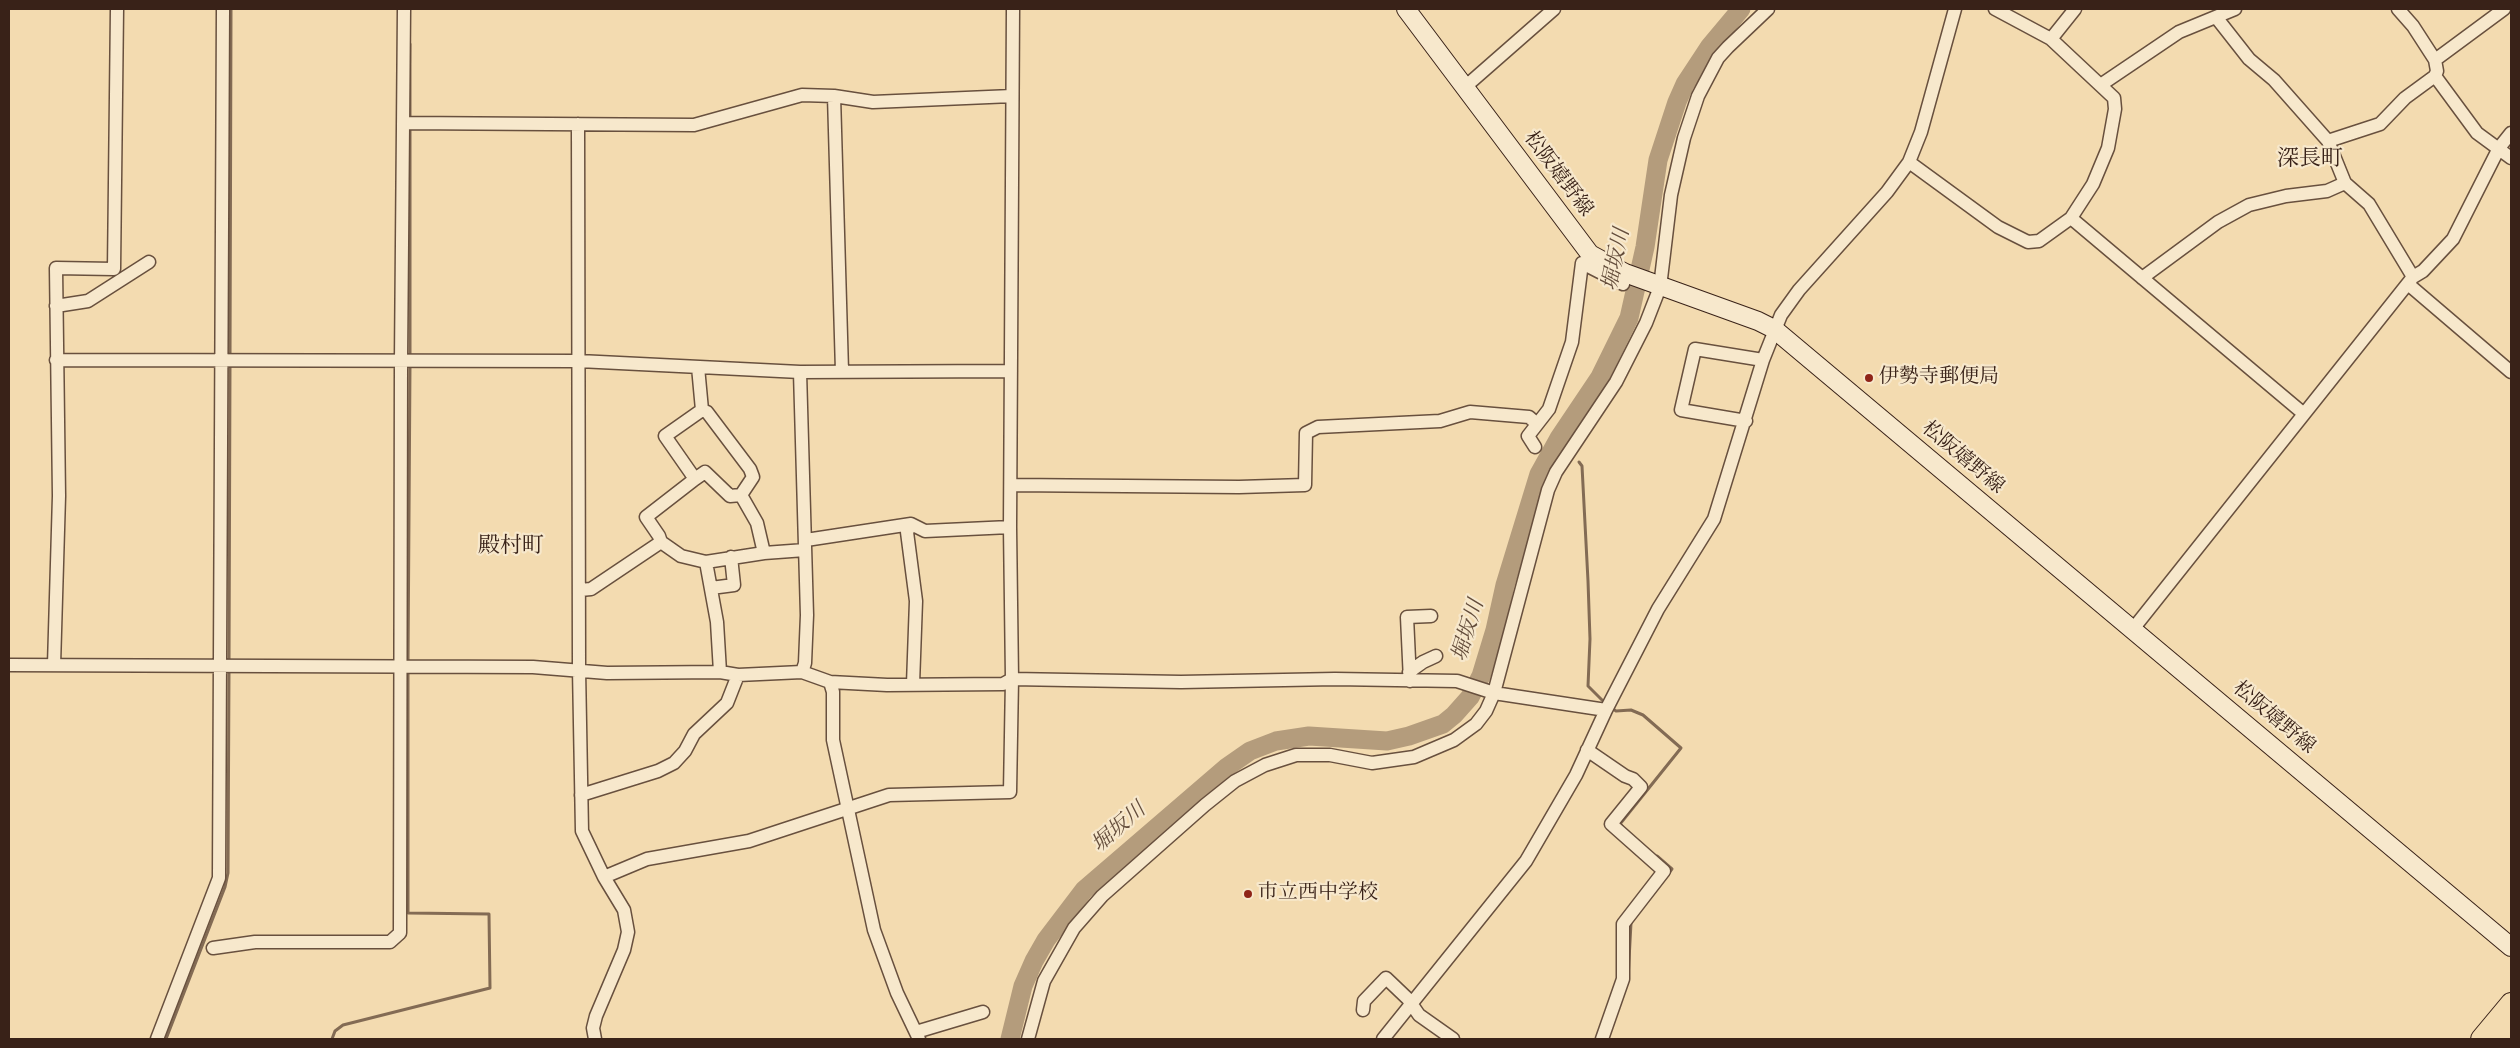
<!DOCTYPE html>
<meta charset="utf-8">
<style>
body{margin:0}
#map{position:relative;width:2520px;height:1048px;overflow:hidden;background:#f3dbb0;font-family:Vollkorn,serif}
canvas{display:block}
.frame{position:absolute;inset:0;border:10px solid #392218;pointer-events:none}
</style>
<div id="map">
<canvas width="2520" height="1048"></canvas>
<div class="frame"></div>
</div>
<script>
const g = document.querySelector('canvas').getContext('2d');
g.lineJoin = 'round';
function shape(rows) {
  const path = new Path2D();
  for (const r of rows) {
    path.moveTo(r[0], r[1]);
    for (let i = 2; i < r.length; i += 2) path.lineTo(r[i], r[i + 1]);
  }
  return path;
}
function strokePath(path, color, width, dash) {
  g.strokeStyle = color;
  g.lineWidth = width;
  g.lineCap = dash ? 'butt' : 'round';
  g.setLineDash(dash || []);
  g.stroke(path);
}
function label(font, color, halo, rows, align = 'center') {
  g.font = font + ' Vollkorn,"Noto Serif JP",serif';
  g.lineWidth = 4.5;
  g.setLineDash([]);
  g.textBaseline = 'middle';
  g.strokeStyle = halo;
  g.fillStyle = color;
  for (const [text, x, y, turn = 0] of rows) {
    g.save();
    g.translate(x, y);
    g.rotate((+turn || 0) * Math.PI / 180);
    g.textAlign = isNaN(turn) ? turn : align;
    if (halo) g.strokeText(text, 0, 0);
    g.fillText(text, 0, 0);
    g.restore();
  }
}
const stream = shape([
 [410,44,410,121],
 [230,358,231,9],
 [410,358,410,127],
 [1579,462,1582,466,1588,581,1590,639,1588,686,1605,703],
 [229,663,230,364],
 [408,663,410,364],
 [1610,707,1616,711,1631,710,1643,715,1681,748,1620,824,1622,826],
 [1657,856,1672,869,1668,874],
 [1628,979,1631,923],
 [166,1039,225,887,228,873,229,669],
 [332,1039,335,1031,343,1025,490,988,489,914,408,913,408,669]
]);
const river = shape([
 [1010,1039,1023,986,1034,961,1046,940,1084,890,1227,767,1250,751,1276,741,1309,736,1387,741,1409,736,1443,724,1454,715,1470,697,1481,676,1495,630,1505,585,1539,474,1559,438,1600,377,1629,318,1645,247,1658,160,1677,102,1685,84,1710,46,1741,9]
]);
const street = shape([
 [2398,9,2413,26,2435,60,2437,71,2435,76,2477,133,2511,158],
 [2216,17,2249,59,2274,80,2328,141,2345,183],
 [2051,39,2075,9],
 [2435,60,2504,9],
 [2102,84,2179,32,2235,9],
 [1465,87,1554,9],
 [834,96,842,371],
 [404,123,694,125,802,95,834,96,873,102,1012,96],
 [578,124,579,669,582,831,604,877,624,910,628,932,624,950,596,1016,593,1028,595,1039],
 [2328,141,2380,124,2405,98,2435,76],
 [1909,162,1998,227,2028,242,2039,241,2071,218,2093,184,2108,148,2115,109,2114,98,2051,39,1995,9],
 [2071,218,2304,414],
 [2142,278,2218,222,2249,205,2286,196,2327,191,2345,183,2369,204,2413,277],
 [2408,284,2511,372],
 [56,306,88,301,149,262],
 [56,360,579,361,800,372,1011,371],
 [800,372,807,615,805,663,802,672],
 [702,410,707,412,750,469,753,477,741,495,757,523,764,553],
 [1746,421,1681,410,1695,349,1763,360],
 [1535,447,1528,436,1549,409,1572,342,1582,263,1623,284,1625,273],
 [695,479,705,472,730,496,741,495],
 [1011,485,1239,487,1305,485,1306,433,1318,427,1440,421,1470,412,1529,417,1537,424],
 [911,524,907,532,916,601,913,684],
 [806,540,911,524,925,531,1010,527],
 [661,542,659,536,646,517,695,479,665,436,702,410,698,367],
 [706,562,717,622,720,672],
 [711,588,734,585,731,557],
 [580,590,591,589,661,542,681,556,706,562,764,553,805,550],
 [2133,629,2413,277,2423,271,2453,239,2499,148,2511,133],
 [9,665,533,667,607,673,720,672,738,675,802,672,830,682,887,685,1003,684,1012,679,1181,682,1335,679,1457,681,1494,693,1606,710],
 [54,665,59,496,56,268,114,269,117,9],
 [1409,672,1423,662,1436,656],
 [1410,681,1407,617,1431,616],
 [830,682,833,692,833,740,874,930,897,993,919,1039],
 [1587,750,1625,776,1633,779,1641,787,1611,824,1664,871,1623,924,1623,979,1602,1039],
 [581,795,658,771,674,763,685,751,694,734,727,703,738,675],
 [604,877,647,859,749,841,889,795,1010,792,1012,679,1010,527,1013,9],
 [213,948,255,942,390,942,400,933,401,360,404,9],
 [1363,1010,1364,1001,1386,978,1408,999,1419,1015,1453,1039],
 [916,1032,983,1012],
 [157,1039,219,878,223,9],
 [1028,1039,1044,981,1074,928,1102,896,1205,805,1235,781,1265,765,1296,755,1330,755,1372,763,1414,757,1454,740,1476,724,1486,711,1494,693,1548,490,1556,472,1616,382,1646,323,1660,287,1671,195,1684,138,1698,96,1718,58,1728,47,1768,9],
 [1383,1039,1526,861,1576,775,1606,710,1658,609,1714,519,1763,360,1781,315,1799,290,1887,192,1909,162,1921,132,1955,9]
]);
const secondary = shape([
 [1406,9,1590,254,1625,273,1758,321,1774,329,2511,947]
]);
const primary = shape([
 [2481,1039,2511,1003],
 [2502,1039,2511,1029]
]);
const markers = [
 [1869,378,5,"#8f2418"],
 [1248,894,5,"#8f2418"]
];
const streetNames = [
 ["松阪嬉野線",1557,175,53],
 ["松阪嬉野線",1962,459,40],
 ["松阪嬉野線",2273,719,40]
];
const poiNames = [
 ["伊勢寺郵便局",1879,378],
 ["市立西中学校",1258,894]
];
const waterNames = [
 ["堀坂川",1618,260,-78],
 ["堀坂川",1470,631,-73],
 ["堀坂川",1120,829,-41]
];
const quarterNames = [
 ["深長町",2310,161],
 ["殿村町",511,548]
];
strokePath(stream, '#836b54', 3);
strokePath(river, '#b49c7c', 19);
strokePath(street, '#68503e', 15);
strokePath(secondary, '#392218', 20);
strokePath(primary, '#392218', 22);
strokePath(street, '#f7e8cc', 12);
strokePath(secondary, '#f7e8cc', 18);
strokePath(primary, '#f3dbb0', 20);
for (const [x, y, r, color] of markers) {
  const dot = new Path2D();
  dot.arc(x, y, r, 0, 2 * Math.PI);
  g.fillStyle = color;
  g.fill(dot);
  strokePath(dot, '#f7e8cc', 2);
}
label('20px', '#392218', '#f7e8cc', streetNames);
label('20px', '#392218', '#f7e8cc', poiNames, 'left');
label('italic 21px', '#644d3b', '#f7e8cc', waterNames);
label('22px', '#392218', '#f7e8cc', quarterNames);
</script>
